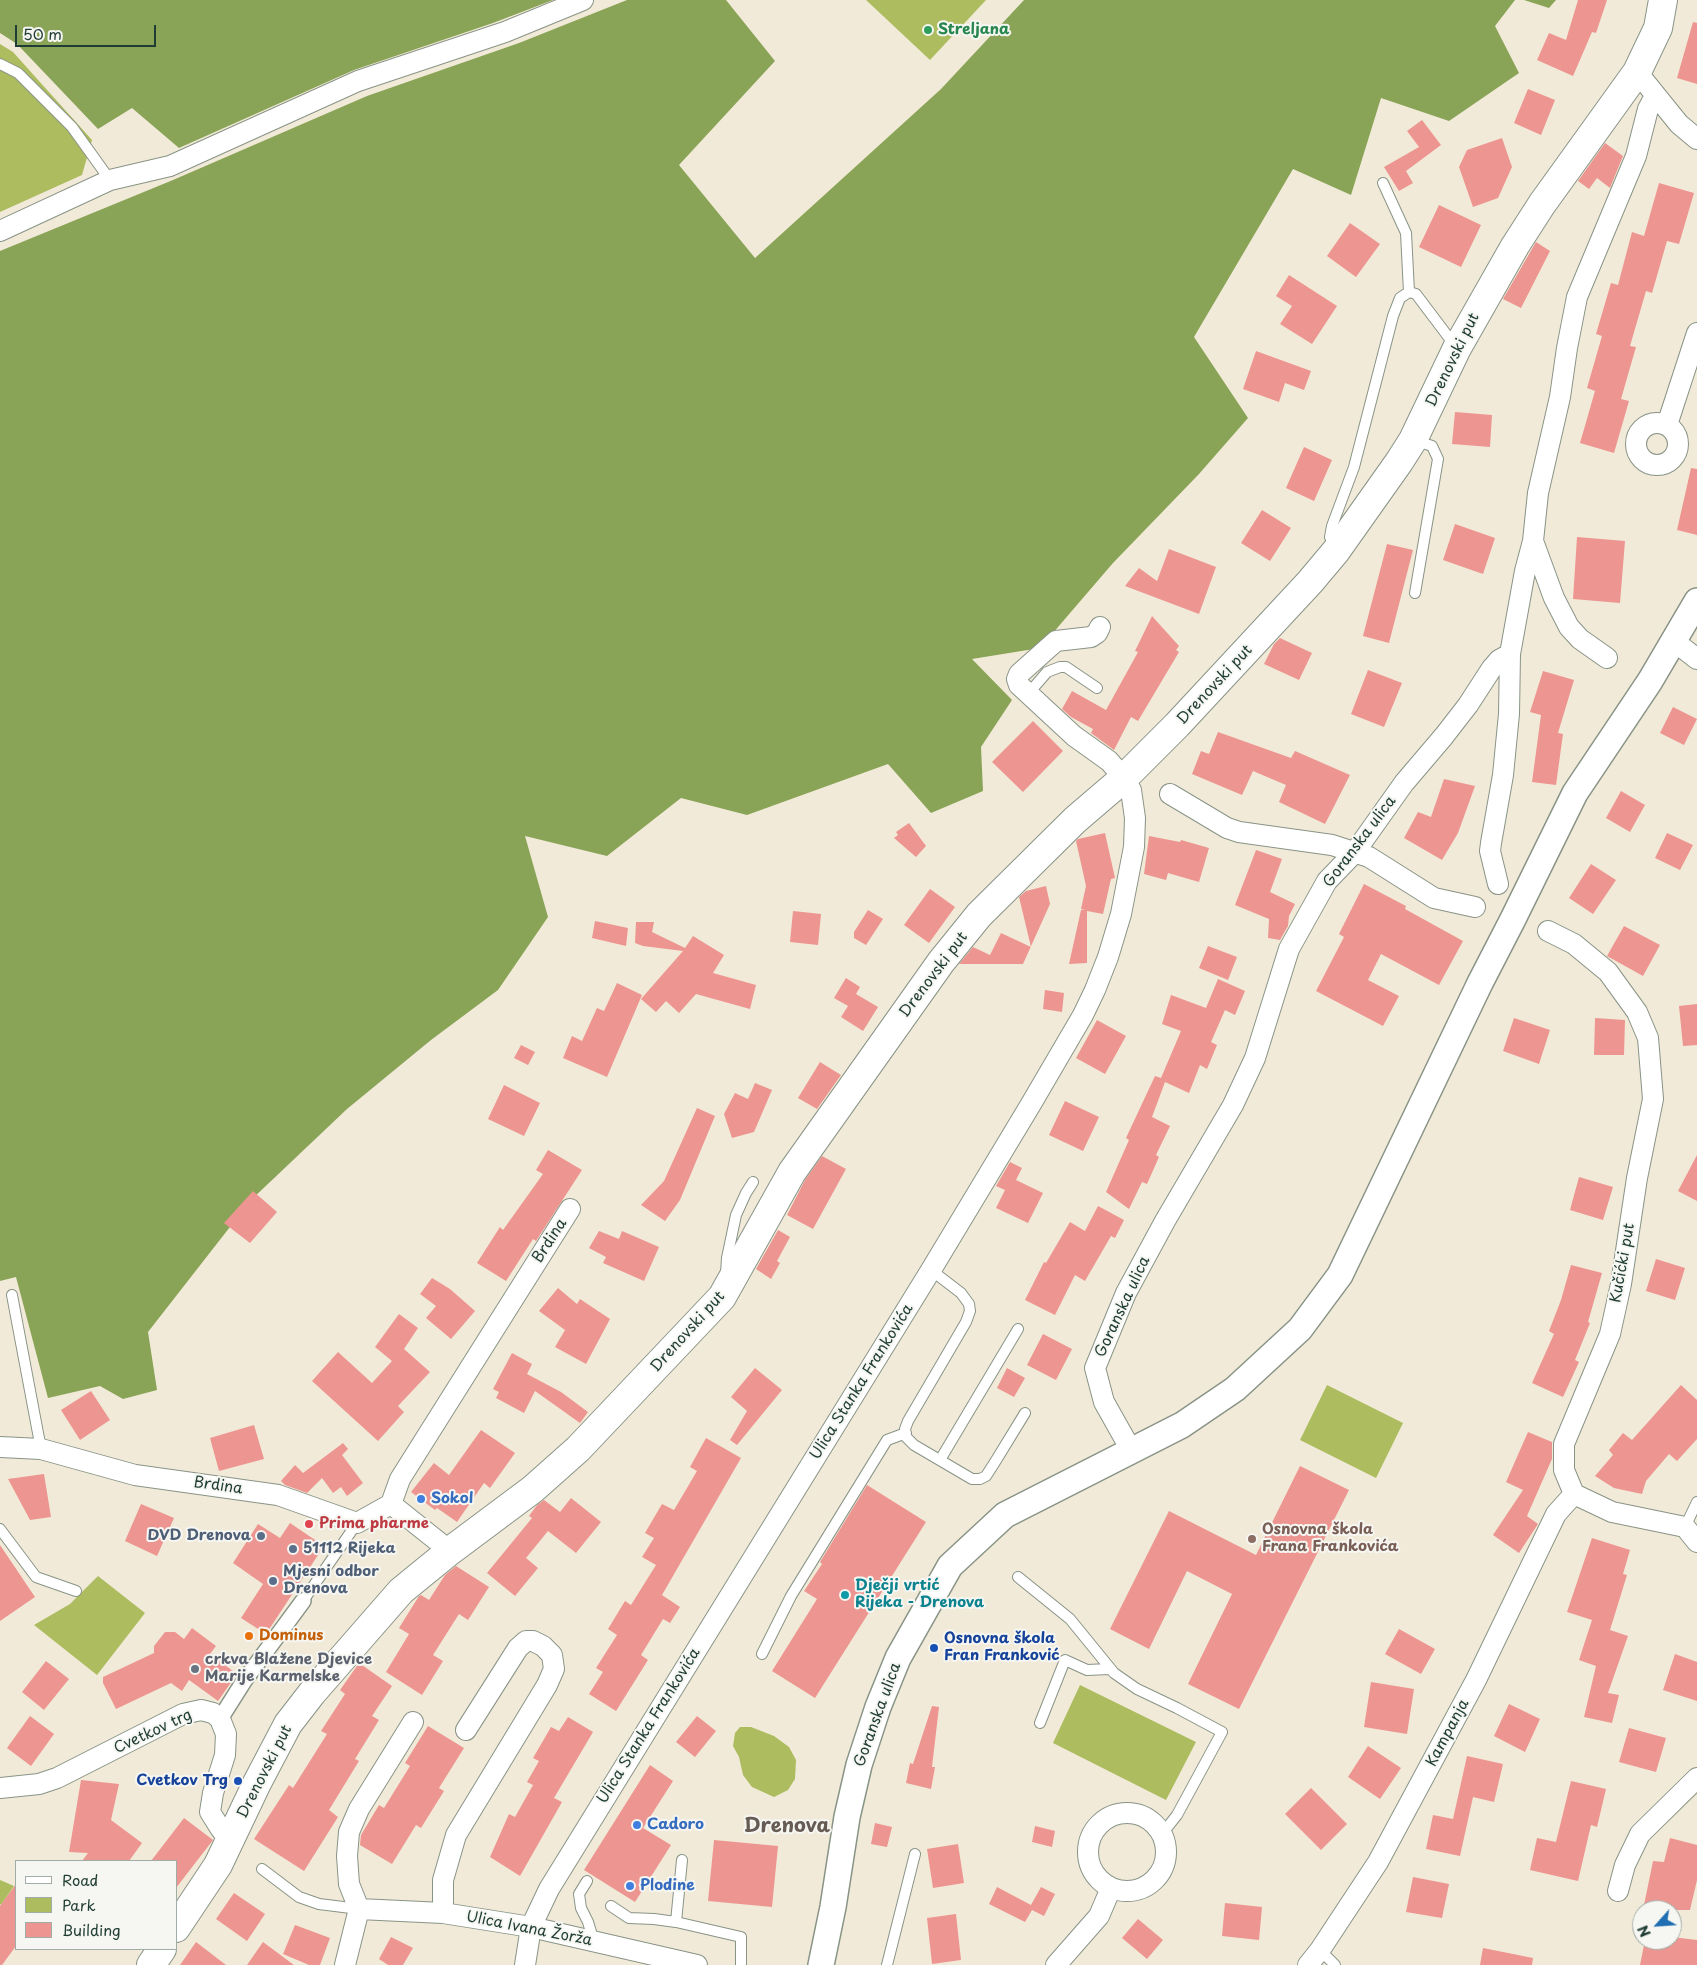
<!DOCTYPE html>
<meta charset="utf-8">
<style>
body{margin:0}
#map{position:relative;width:1697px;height:1965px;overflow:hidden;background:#f2ead8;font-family:"Playpen Sans",sans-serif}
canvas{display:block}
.legend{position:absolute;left:15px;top:1860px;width:162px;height:90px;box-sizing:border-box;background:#f6f6f2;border:1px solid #a0aca6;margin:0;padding:6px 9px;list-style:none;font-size:15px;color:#1f3d34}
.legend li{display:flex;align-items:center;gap:10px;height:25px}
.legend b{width:25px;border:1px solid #a0aca6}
.north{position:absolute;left:1632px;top:1900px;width:50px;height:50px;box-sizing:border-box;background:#f6f6f2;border:1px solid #a0aca6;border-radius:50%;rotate:244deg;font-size:14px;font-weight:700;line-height:20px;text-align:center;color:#1f3d34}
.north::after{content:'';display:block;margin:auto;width:18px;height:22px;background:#1f6fb2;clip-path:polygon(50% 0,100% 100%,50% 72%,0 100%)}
.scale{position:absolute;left:15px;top:25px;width:141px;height:22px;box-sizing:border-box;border:2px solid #1f3d34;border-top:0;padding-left:6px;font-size:15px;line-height:18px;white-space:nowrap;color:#1f3d34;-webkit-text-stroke:4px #f6f6f2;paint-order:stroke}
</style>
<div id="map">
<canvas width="1697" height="1965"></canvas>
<ul class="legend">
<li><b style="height:6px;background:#fff"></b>Road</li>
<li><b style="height:14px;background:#acbc5f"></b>Park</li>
<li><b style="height:14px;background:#ed9590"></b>Building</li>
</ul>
<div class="north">N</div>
<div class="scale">50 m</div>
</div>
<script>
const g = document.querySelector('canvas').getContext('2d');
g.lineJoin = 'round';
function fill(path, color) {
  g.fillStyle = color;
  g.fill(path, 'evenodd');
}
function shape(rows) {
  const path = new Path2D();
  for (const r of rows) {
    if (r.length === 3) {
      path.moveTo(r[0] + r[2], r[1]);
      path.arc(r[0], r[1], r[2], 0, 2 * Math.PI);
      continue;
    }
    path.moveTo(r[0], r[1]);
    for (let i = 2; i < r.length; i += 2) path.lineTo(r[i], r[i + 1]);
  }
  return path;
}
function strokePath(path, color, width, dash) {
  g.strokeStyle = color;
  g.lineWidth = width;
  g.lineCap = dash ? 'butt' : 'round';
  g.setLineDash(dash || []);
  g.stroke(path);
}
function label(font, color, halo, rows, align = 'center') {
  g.font = font + ' "Playpen Sans",sans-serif';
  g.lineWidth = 4;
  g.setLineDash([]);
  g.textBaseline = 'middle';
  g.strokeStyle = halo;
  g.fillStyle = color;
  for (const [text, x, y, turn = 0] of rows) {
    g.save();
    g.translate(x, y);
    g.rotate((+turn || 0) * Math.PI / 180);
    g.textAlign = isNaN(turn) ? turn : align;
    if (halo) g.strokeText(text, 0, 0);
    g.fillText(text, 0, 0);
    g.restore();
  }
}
const green = shape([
 [866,0,986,0,930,60],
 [0,44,13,52,92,140,82,175,0,212],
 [1327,1385,1403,1423,1376,1478,1300,1440],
 [98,1576,145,1613,97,1675,34,1625,70,1604],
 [1080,1685,1196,1742,1166,1800,1053,1743],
 [740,1727,751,1727,774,1736,789,1747,796,1760,795,1779,788,1790,774,1797,752,1787,743,1775,739,1757,733,1746,735,1733],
 [0,1880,14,1886,1,1905,0,1904]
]);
const forest = shape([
 [0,0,553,0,493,23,354,70,179,148,132,108,98,129,17,44,0,33],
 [627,0,726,0,775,61,679,165,755,258,941,89,1024,0,1515,0,1495,26,1519,73,1449,121,1381,98,1351,195,1293,169,1194,337,1248,418,1199,474,1113,563,1040,648,972,659,1012,700,981,747,983,791,931,813,888,764,747,815,681,798,607,856,525,836,548,917,498,990,431,1040,347,1109,251,1200,148,1332,157,1390,123,1399,100,1386,48,1398,16,1277,0,1281,0,251,173,180,367,96,519,43],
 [1524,0,1556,0,1549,8]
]);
const building = shape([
 [1578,0,1607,0,1596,33,1592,32,1573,76,1537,60,1549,33,1566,40],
 [1693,22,1697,23,1697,84,1677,78],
 [1528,89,1555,100,1541,135,1514,123],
 [1422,120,1441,145,1406,171,1413,183,1399,191,1384,167,1419,147,1407,131],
 [1502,138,1512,167,1498,198,1473,207,1459,167,1467,150],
 [1605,143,1623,156,1610,188,1597,178,1589,189,1578,181],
 [1659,183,1694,193,1679,244,1667,241,1652,293,1646,291,1630,346,1636,347,1621,399,1629,401,1614,453,1580,443,1595,391,1587,388,1602,336,1596,334,1611,283,1618,285,1632,232,1644,236],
 [1439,205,1481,225,1461,267,1419,247],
 [1350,223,1380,244,1356,277,1327,256],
 [1536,242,1550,251,1521,308,1503,299],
 [1289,275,1337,306,1312,344,1280,324,1292,306,1276,296],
 [1256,351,1311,371,1304,390,1285,383,1279,402,1243,389],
 [1455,412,1492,415,1490,447,1452,444],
 [1304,447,1332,460,1314,501,1286,488],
 [1691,468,1697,469,1697,535,1677,530],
 [1262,510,1291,528,1270,561,1241,543],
 [1455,524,1495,538,1483,574,1443,560],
 [1577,537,1625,541,1620,603,1573,599],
 [1387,544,1413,550,1389,643,1363,636],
 [1169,549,1216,567,1199,614,1125,586,1139,568,1157,581],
 [1152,616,1179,646,1176,650,1179,652,1138,721,1131,717,1114,750,1091,733,1093,729,1071,717,1062,709,1072,691,1106,710,1138,652,1135,651],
 [1280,638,1312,653,1299,680,1264,664,1274,644],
 [1368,670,1402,683,1384,727,1351,714],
 [1543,671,1574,680,1558,733,1563,734,1556,785,1532,782,1541,715,1530,712],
 [1673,707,1697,719,1684,745,1660,733],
 [1033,721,1063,751,1023,792,992,762],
 [1218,732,1291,758,1295,751,1350,775,1325,824,1279,802,1286,785,1253,771,1242,795,1192,774,1201,751,1209,754],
 [1444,779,1475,786,1458,833,1442,860,1404,838,1418,812,1431,817],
 [1621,791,1645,805,1630,832,1606,818],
 [909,823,926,846,916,857,894,838,898,835,896,832],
 [1105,833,1115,878,1111,879,1103,914,1087,911,1087,963,1069,964,1081,910,1085,910,1081,909,1086,886,1076,841,1078,839],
 [1667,833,1693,845,1680,870,1655,858],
 [1149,836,1180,842,1181,840,1209,848,1199,882,1168,873,1166,880,1144,874],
 [1256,850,1282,859,1270,892,1295,904,1289,916,1288,926,1280,940,1268,938,1269,919,1235,905],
 [1591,864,1616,880,1593,914,1569,898],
 [1364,884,1406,906,1405,909,1463,941,1439,985,1381,954,1368,980,1399,996,1383,1026,1316,991,1344,937,1339,934],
 [1046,886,1050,904,1023,964,959,964,973,947,990,955,1001,933,1031,947,1019,897,1026,891],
 [930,889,955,907,929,943,904,925],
 [868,910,883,919,866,945,854,938,854,932],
 [793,911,821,914,818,945,790,942],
 [595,921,628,928,626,946,592,938],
 [636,922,654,922,652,932,685,948,693,936,724,955,713,973,756,985,750,1009,696,994,679,1013,666,1001,656,1012,641,999,683,951,643,946,635,943],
 [1624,926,1660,945,1643,976,1607,956],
 [1208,946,1237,957,1228,980,1199,968],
 [846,978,860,987,856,994,878,1007,863,1031,841,1017,848,1006,834,998],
 [1218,979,1245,991,1235,1015,1225,1010,1211,1042,1217,1045,1207,1069,1200,1065,1189,1093,1165,1082,1152,1117,1170,1126,1156,1155,1159,1157,1147,1184,1142,1182,1129,1209,1106,1192,1129,1140,1126,1138,1155,1076,1161,1078,1181,1031,1162,1024,1171,995,1206,1008],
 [617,983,642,995,607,1077,563,1058,572,1036,582,1041,597,1008,604,1011],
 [1045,990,1064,993,1062,1012,1043,1009],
 [1697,1004,1697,1045,1683,1046,1679,1006],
 [1514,1018,1550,1030,1539,1064,1503,1051],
 [1595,1018,1625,1020,1624,1055,1594,1055],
 [1097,1020,1126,1036,1105,1074,1076,1058],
 [521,1045,535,1052,528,1065,514,1058],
 [820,1062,841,1075,817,1109,798,1098],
 [755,1083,772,1090,754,1132,732,1138,724,1114,735,1093,748,1099],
 [504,1085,540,1103,524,1136,488,1119],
 [1065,1101,1099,1117,1083,1151,1049,1135],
 [697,1108,715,1116,680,1200,665,1221,641,1205,664,1181],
 [548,1150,582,1170,536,1241,533,1239,506,1281,477,1263,500,1227,503,1230,543,1174,536,1170],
 [1697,1155,1697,1201,1678,1191],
 [822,1156,846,1169,813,1229,787,1215,805,1180],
 [1010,1162,1022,1168,1016,1180,1043,1193,1028,1223,996,1208,1005,1190,996,1186],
 [1579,1177,1613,1187,1603,1220,1570,1210],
 [253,1191,277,1212,250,1243,224,1223],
 [1098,1206,1124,1220,1115,1238,1111,1236,1085,1281,1075,1275,1055,1315,1025,1300,1044,1262,1046,1263,1070,1222,1085,1231],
 [778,1230,790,1237,777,1261,780,1263,771,1279,756,1269],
 [599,1231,619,1239,622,1231,659,1247,644,1281,603,1263,606,1257,589,1248],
 [1656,1259,1685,1268,1675,1300,1646,1291],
 [1571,1265,1602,1273,1588,1322,1590,1323,1575,1360,1579,1362,1563,1397,1532,1383,1554,1334,1549,1331,1561,1300],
 [432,1278,450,1289,475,1311,451,1339,426,1318,436,1306,420,1294],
 [558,1288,577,1304,580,1299,610,1319,586,1364,555,1347,565,1330,539,1311],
 [399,1314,418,1328,404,1349,430,1372,398,1406,404,1412,378,1441,312,1381,338,1352,372,1383,392,1361,375,1347],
 [1043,1334,1072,1349,1056,1380,1027,1365],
 [512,1353,532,1364,527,1374,561,1392,588,1412,580,1423,535,1391,524,1413,496,1398,499,1392,493,1389],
 [755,1368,782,1390,737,1445,730,1440,747,1411,731,1397],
 [1007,1368,1025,1378,1014,1397,997,1388],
 [1681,1385,1697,1400,1697,1439,1677,1461,1669,1454,1646,1481,1642,1494,1614,1488,1595,1476,1613,1455,1609,1450,1623,1433,1632,1440],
 [91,1391,110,1420,80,1440,61,1410],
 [254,1425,264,1459,219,1471,210,1438],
 [481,1430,515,1453,490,1488,484,1483,457,1522,437,1508,435,1510,411,1492,434,1463,449,1475],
 [1528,1432,1552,1442,1552,1459,1527,1516,1538,1524,1519,1553,1493,1535,1523,1490,1506,1482],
 [706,1438,741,1458,662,1595,680,1607,670,1623,663,1619,641,1655,648,1660,616,1711,589,1694,603,1672,596,1668,617,1635,608,1629,625,1601,631,1605,656,1565,642,1557,654,1538,645,1533,662,1504,674,1510,697,1471,690,1467],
 [343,1443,348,1449,342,1455,363,1483,347,1496,341,1487,333,1493,322,1478,307,1493,285,1485,281,1481,295,1465,303,1473],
 [1300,1466,1349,1490,1239,1709,1188,1684,1232,1594,1187,1571,1149,1649,1110,1629,1169,1511,1256,1555],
 [44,1474,51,1517,30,1520,8,1479],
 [867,1485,926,1522,815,1698,772,1671,817,1599,804,1591,822,1564,820,1562],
 [571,1498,601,1522,576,1553,548,1531,526,1558,538,1568,515,1596,487,1573,532,1518,529,1516,537,1505,544,1500,560,1512],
 [141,1504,174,1518,157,1556,125,1541],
 [290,1523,324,1546,266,1634,241,1618,263,1584,233,1563,258,1524,280,1538],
 [1592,1538,1630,1550,1623,1574,1627,1575,1610,1630,1628,1636,1608,1693,1619,1695,1612,1723,1584,1717,1596,1666,1579,1660,1592,1620,1567,1612],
 [0,1545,35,1597,0,1621],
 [456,1566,489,1587,468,1620,459,1614,433,1655,443,1661,422,1695,386,1672,409,1634,399,1628,419,1596,421,1595,429,1600,445,1575],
 [192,1628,216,1646,210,1654,237,1674,218,1701,189,1680,182,1691,171,1683,116,1709,103,1683,103,1677,154,1653,154,1646,165,1632,175,1632,184,1639],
 [1399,1629,1435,1649,1421,1674,1385,1654],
 [1675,1654,1697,1662,1697,1701,1663,1690],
 [46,1661,69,1679,44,1710,22,1692],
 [359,1663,392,1686,372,1716,379,1720,355,1759,359,1761,329,1810,338,1817,304,1871,254,1839,289,1785,293,1788,327,1734,321,1731,345,1694,340,1690],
 [1371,1682,1414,1689,1407,1734,1364,1727],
 [1509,1704,1540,1719,1525,1752,1494,1736],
 [932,1706,939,1707,932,1767,935,1767,931,1789,906,1783,910,1763,913,1764],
 [30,1716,54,1734,31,1766,7,1748],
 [697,1716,716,1731,695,1757,676,1742],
 [568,1717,593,1732,554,1798,562,1802,520,1876,490,1857,509,1814,515,1817,533,1785,527,1782,539,1761,533,1758,551,1727,559,1731],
 [428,1726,464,1748,439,1788,444,1791,421,1828,416,1825,392,1864,360,1845,361,1835,379,1805,384,1808,410,1766,405,1763],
 [1629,1728,1666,1738,1656,1772,1619,1762],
 [1368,1746,1401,1768,1380,1799,1348,1777],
 [1467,1756,1503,1764,1494,1802,1473,1797,1460,1856,1426,1849,1433,1815,1453,1819],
 [650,1765,673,1781,643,1828,671,1845,635,1902,584,1870],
 [81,1780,119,1784,111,1820,142,1843,129,1861,82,1861,88,1853,69,1852],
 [1571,1781,1606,1789,1597,1827,1591,1825,1578,1881,1530,1870,1537,1838,1556,1842],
 [1311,1788,1347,1824,1321,1850,1285,1814],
 [184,1818,213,1840,176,1888,176,1861,151,1861],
 [875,1823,892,1827,887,1847,871,1844],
 [1035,1826,1055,1831,1052,1847,1032,1842],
 [1670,1838,1697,1845,1697,1880,1690,1910,1643,1910,1653,1861,1664,1862],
 [714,1840,778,1846,772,1907,708,1901],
 [958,1844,964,1883,933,1888,927,1849],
 [1413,1877,1449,1884,1442,1918,1406,1912],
 [16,1884,16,1946,2,1965,0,1965,0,1906],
 [997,1887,1031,1905,1041,1887,1055,1894,1044,1916,1032,1910,1025,1922,989,1904],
 [234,1893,265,1914,247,1941,216,1919],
 [1225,1903,1262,1907,1259,1940,1222,1936],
 [956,1914,961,1960,932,1964,927,1918],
 [1138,1919,1163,1940,1147,1959,1122,1938],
 [295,1925,330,1938,320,1965,309,1965,283,1954],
 [391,1937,413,1948,403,1965,388,1965,379,1959],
 [1672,1937,1697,1940,1697,1965,1640,1965,1645,1940,1672,1940],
 [196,1942,226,1965,180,1965],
 [263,1942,294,1965,247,1965],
 [1483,1948,1533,1958,1532,1965,1480,1965]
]);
const service = shape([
 [0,64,18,73,72,127,110,180],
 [1383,183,1406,233,1409,292],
 [1414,440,1432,446,1438,459,1415,593],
 [1334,545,1330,537,1332,526,1354,467,1393,316,1400,298,1409,292,1416,294,1456,347],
 [1028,694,1047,672,1060,667,1066,667,1097,688],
 [931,1270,961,1293,969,1304,970,1311,966,1322,908,1421,905,1429,906,1437,914,1445,972,1479,980,1479,986,1476,995,1462,1025,1413],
 [726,1274,727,1258,736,1215,746,1193,753,1182],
 [12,1295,41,1449],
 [940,1460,1018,1329],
 [1685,1527,1697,1502],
 [0,1529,36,1577,76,1591],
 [1018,1577,1070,1619,1114,1673,1137,1689,1177,1708,1222,1732,1177,1815,1162,1834],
 [303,1601,357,1523],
 [762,1654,791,1596,887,1440,906,1433],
 [1040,1723,1065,1660,1087,1670,1109,1669],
 [682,1860,676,1922,741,1937,741,1965],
 [262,1869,299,1897,319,1904,359,1909],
 [587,1881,579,1894,581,1908,588,1922,594,1942],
 [611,1906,629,1918,654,1919,676,1922],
 [1320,1950,1335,1965],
 [887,1965,915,1854]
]);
const pedestrian = shape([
 [220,1719,244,1681,303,1601]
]);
const minor = shape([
 [1637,72,1679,124,1697,139],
 [0,231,110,180,170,166,358,81,505,32,583,0],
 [1657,444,21],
 [1667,425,1697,333],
 [1674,641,1697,659],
 [1607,658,1580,639,1569,627,1554,598,1533,541,1538,493,1560,397,1567,348,1577,297,1636,156,1648,109,1655,96],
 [1170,794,1227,828,1239,832,1332,845,1369,857,1434,898,1475,907],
 [1498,884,1490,851,1491,843,1503,775,1509,714,1510,654,1525,571,1533,541],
 [1548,931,1574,944,1608,972,1637,1012,1648,1038,1653,1099,1637,1178,1621,1284,1610,1334,1564,1444,1564,1470,1574,1494,1612,1512,1685,1527,1697,1542],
 [0,1447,41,1449,135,1475,278,1495,357,1523,391,1504,450,1551],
 [1131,1450,1104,1402,1095,1368,1126,1293,1165,1221,1233,1105,1255,1058,1289,949,1327,881,1355,852,1404,783,1444,736,1468,705,1492,668,1499,660,1510,654],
 [391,1504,400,1479,570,1209],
 [0,1788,39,1784,57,1778,183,1714,201,1710,213,1713,220,1719,226,1734,225,1755,213,1793,210,1812,220,1828,230,1841],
 [1127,1852,39],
 [1618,1891,1625,1865,1640,1834,1697,1778],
 [359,1909,443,1913,531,1927,697,1965],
 [359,1909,349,1884,347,1856,349,1832,359,1809,413,1722],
 [443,1913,443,1880,456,1835,547,1685,554,1669,552,1655,543,1646,533,1641,526,1641,518,1648,466,1730],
 [345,1965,359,1909],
 [525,1965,531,1927,549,1889,931,1270,1031,1104,1083,1015,1095,990,1108,957,1121,914,1134,847,1135,818,1131,790,1124,778,1109,761,1074,736,1019,685,1017,679,1019,674,1056,641,1091,637,1097,633,1100,627],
 [1056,1965,1099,1916,1111,1888],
 [1308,1965,1320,1950,1378,1862,1476,1680,1556,1514,1574,1494]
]);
const tertiary = shape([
 [821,1965,833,1907,847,1817,859,1765,878,1707,898,1658,950,1566,1005,1515,1182,1425,1235,1389,1300,1329,1340,1275,1480,983,1513,919,1575,793,1650,681,1697,601]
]);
const secondary = shape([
 [176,1928,218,1865,257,1783,288,1724,312,1693,401,1591,450,1551,533,1489,578,1449,722,1297,792,1172,941,962,979,915,1075,820,1124,778,1177,725,1310,582,1336,551,1399,462,1413,440,1457,348,1515,246,1542,204,1637,72,1658,28,1663,0],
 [151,1965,162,1949]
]);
const markers = [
 [928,30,5,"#2e9e5b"],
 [421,1499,5,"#3f7fe0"],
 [309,1524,5,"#e0444e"],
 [261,1536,5,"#5c6f8a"],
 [1252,1539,5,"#8d6e63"],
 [293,1549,5,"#5c6f8a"],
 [273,1581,5,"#5c6f8a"],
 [845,1595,5,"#0f9aa8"],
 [249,1636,5,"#e8710a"],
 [934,1648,5,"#1a4fb4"],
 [195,1669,5,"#6b7280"],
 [238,1781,5,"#1a4fb4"],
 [637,1825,5,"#3f7fe0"],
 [630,1886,5,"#3f7fe0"]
];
const leisureNames = [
 ["Streljana",938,30]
];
const streetNames = [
 ["Drenovski put",1453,360,-64],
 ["Drenovski put",1215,685,-47],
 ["Goranska ulica",1360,842,-53],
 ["Drenovski put",934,975,-53],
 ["Brdina",550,1241,-57],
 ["Kučićki put",1623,1263,-80],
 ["Goranska ulica",1123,1307,-65],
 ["Drenovski put",688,1332,-48],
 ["Ulica Stanka Frankovića",862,1382,-58],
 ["Brdina",218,1486,8],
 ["Goranska ulica",878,1715,-70],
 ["Ulica Stanka Frankovića",649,1726,-58],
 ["Cvetkov trg",153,1732,-25],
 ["Kampanja",1448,1733,-62],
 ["Drenovski put",265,1772,-63],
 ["Ulica Ivana Žorža",529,1929,11]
];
const shopNames = [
 ["Sokol",431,1499],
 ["Cadoro",647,1825],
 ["Plodine",640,1886]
];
const healthNames = [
 ["Prima pharme",319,1524]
];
const educationNames = [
 ["Osnovna škola",1262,1530],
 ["Frana Frankovića",1262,1547]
];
const serviceNames = [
 ["DVD Drenova",251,1536,"right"],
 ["51112 Rijeka",303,1549],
 ["Mjesni odbor",283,1572],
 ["Drenova",283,1589]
];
const cultureNames = [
 ["Dječji vrtić",855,1586],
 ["Rijeka - Drenova",855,1603]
];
const foodNames = [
 ["Dominus",259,1636]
];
const transitNames = [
 ["Osnovna škola",944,1639],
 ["Fran Franković",944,1656],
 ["Cvetkov Trg",228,1781,"right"]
];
const worshipNames = [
 ["crkva Blažene Djevice",205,1660],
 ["Marije Karmelske",205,1677]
];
const districtNames = [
 ["Drenova",787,1826]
];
fill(green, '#acbc5f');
fill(forest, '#89a456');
fill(building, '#ed9590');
strokePath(service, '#889486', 12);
strokePath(pedestrian, '#889486', 18);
strokePath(minor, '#889486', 22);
strokePath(tertiary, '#889486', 28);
strokePath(secondary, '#889486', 30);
strokePath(service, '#fff', 10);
strokePath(pedestrian, '#fff', 15);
strokePath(minor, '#fff', 20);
strokePath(tertiary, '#fff', 25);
strokePath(secondary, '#fff', 28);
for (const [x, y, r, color] of markers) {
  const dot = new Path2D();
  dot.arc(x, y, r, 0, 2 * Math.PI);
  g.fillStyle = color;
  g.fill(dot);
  strokePath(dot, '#f6f6f2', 2);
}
label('bold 15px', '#27864d', '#f6f6f2', leisureNames, 'left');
label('15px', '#1f3d34', '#f6f6f2', streetNames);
label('bold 15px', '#366cbe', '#f6f6f2', shopNames, 'left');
label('bold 15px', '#be3a42', '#f6f6f2', healthNames, 'left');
label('bold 15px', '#785e54', '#f6f6f2', educationNames, 'left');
label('bold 15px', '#4e5e75', '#f6f6f2', serviceNames, 'left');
label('bold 15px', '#0d838f', '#f6f6f2', cultureNames, 'left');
label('bold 15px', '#c56008', '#f6f6f2', foodNames, 'left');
label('bold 15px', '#164399', '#f6f6f2', transitNames, 'left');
label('bold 15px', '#5b616d', '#f6f6f2', worshipNames, 'left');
label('bold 20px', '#675c54', '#f6f6f2', districtNames);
</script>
